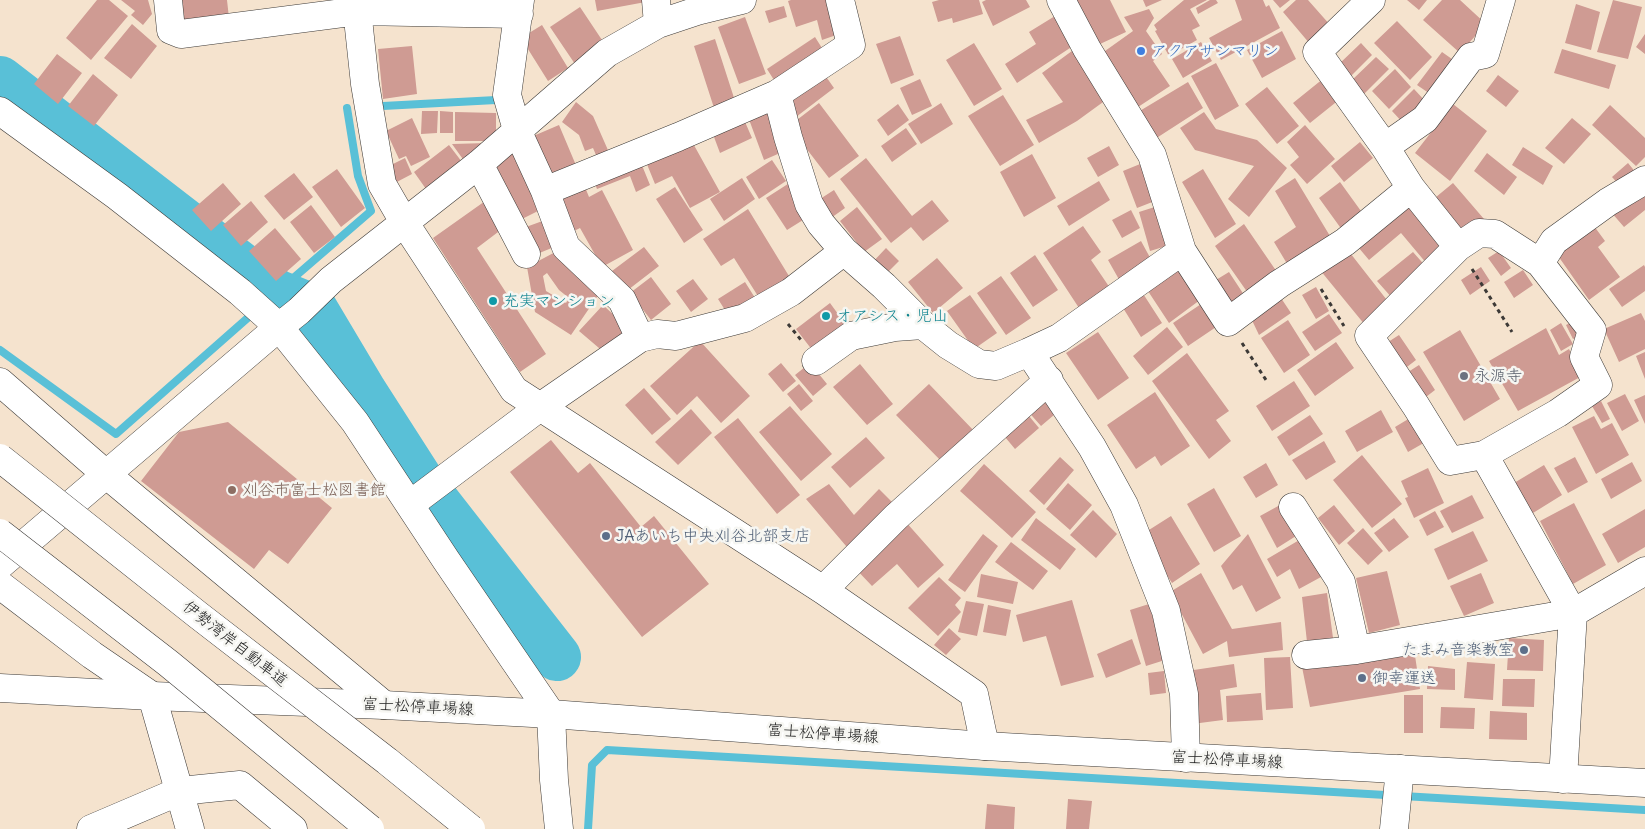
<!DOCTYPE html>
<meta charset="utf-8">
<style>
body{margin:0}
canvas{display:block;background:#f5e3ce}
</style>
<canvas width="1645" height="829"></canvas>
<script>
const g = document.querySelector('canvas').getContext('2d');
g.lineJoin = 'round';
function shape(rows) {
  const path = new Path2D();
  for (const r of rows) {
    path.moveTo(r[0], r[1]);
    for (let i = 2; i < r.length; i += 2) path.lineTo(r[i], r[i + 1]);
  }
  return path;
}
function strokePath(path, color, width, dash) {
  g.strokeStyle = color;
  g.lineWidth = width;
  g.lineCap = dash ? 'butt' : 'round';
  g.setLineDash(dash || []);
  g.stroke(path);
}
function fill(path, color) {
  g.fillStyle = color;
  g.fill(path, 'evenodd');
}
function label(font, color, halo, rows, align = 'center') {
  g.font = font + ' Delius,"Klee One",sans-serif';
  g.lineWidth = 5;
  g.setLineDash([]);
  g.textBaseline = 'middle';
  g.strokeStyle = halo;
  g.fillStyle = color;
  for (const [text, x, y, turn = 0] of rows) {
    g.save();
    g.translate(x, y);
    g.rotate((+turn || 0) * Math.PI / 180);
    g.textAlign = isNaN(turn) ? turn : align;
    if (halo) g.strokeText(text, 0, 0);
    g.fillText(text, 0, 0);
    g.restore();
  }
}
const stream = shape([
 [383,106,496,100],
 [0,350,116,434,276,293,371,211,358,176,347,108],
 [588,829,592,765,607,750,1645,810]
]);
const river = shape([
 [0,80,276,293,313,308,363,392,422,484,557,657]
]);
const building = shape([
 [97,0,109,0,128,16,91,60,66,38],
 [121,0,148,0,152,14,143,25,131,15,135,11],
 [180,0,227,0,229,18,184,26],
 [595,0,651,0,651,1,597,11],
 [791,0,833,0,842,33,822,40,817,20,796,27,788,1],
 [939,0,979,0,983,14,953,23,952,18,938,22,932,2],
 [986,0,1026,0,1030,7,993,26,982,2],
 [1076,0,1110,0,1126,32,1100,44],
 [1143,0,1162,0,1146,7],
 [1184,0,1207,0,1190,9,1200,26,1192,30,1197,40,1169,56,1155,31,1157,30,1154,25],
 [1210,0,1216,0,1218,3,1198,14,1196,8],
 [1235,0,1263,0,1266,7,1269,5,1280,28,1221,60,1209,38,1242,20],
 [1273,0,1290,0,1280,8],
 [1296,0,1308,0,1331,26,1310,44,1283,12],
 [1407,0,1427,0,1419,10],
 [1442,0,1460,0,1486,24,1460,53,1423,20],
 [1613,0,1642,7,1628,59,1597,52],
 [1576,4,1600,12,1591,50,1565,43],
 [784,6,787,17,769,23,765,11],
 [580,7,606,46,577,67,550,27],
 [1149,9,1154,18,1146,31,1162,54,1153,61,1170,86,1135,109,1098,56,1133,31,1124,17],
 [1055,16,1073,46,1017,83,1005,64,1036,44,1029,32],
 [745,17,766,74,739,84,718,27],
 [1397,21,1432,57,1410,80,1374,43],
 [132,24,157,46,131,79,104,58],
 [542,25,568,68,548,81,521,38],
 [1282,31,1296,59,1262,78,1247,50],
 [1645,34,1645,54,1636,47],
 [900,36,914,75,891,84,876,44],
 [815,37,827,56,779,88,767,69],
 [715,39,736,104,715,111,694,46],
 [1201,42,1212,61,1183,78,1172,59],
 [974,43,1002,89,974,106,946,60],
 [1361,43,1372,55,1350,77,1338,65],
 [412,46,417,94,383,99,378,49],
 [1076,48,1110,97,1077,121,1039,143,1026,120,1063,102,1042,73],
 [1562,49,1616,65,1609,89,1554,73],
 [1442,52,1459,64,1436,98,1417,85],
 [57,54,82,73,58,104,34,84],
 [1376,57,1389,69,1364,94,1351,81],
 [1216,63,1239,106,1215,120,1191,76],
 [1395,69,1411,87,1389,109,1372,91],
 [822,71,834,88,796,117,783,100],
 [93,74,118,95,94,126,68,106],
 [1498,75,1519,91,1506,107,1486,91],
 [1324,78,1340,99,1310,123,1293,103],
 [920,79,932,106,912,115,900,88],
 [1188,82,1203,108,1155,139,1138,112],
 [1267,87,1299,126,1277,144,1245,104],
 [1414,89,1426,102,1404,124,1392,111],
 [1003,95,1034,145,1000,166,968,116],
 [576,102,593,116,611,157,599,162,593,148,585,151,579,135,562,122],
 [819,103,859,156,829,178,789,126],
 [941,103,953,124,921,144,908,124],
 [898,104,909,120,888,136,877,120],
 [1453,104,1487,131,1450,181,1415,153],
 [769,105,787,150,764,160,747,114],
 [1610,105,1645,138,1645,157,1636,166,1592,125],
 [422,111,438,111,437,133,421,134],
 [440,111,453,112,453,133,440,133],
 [455,112,496,113,496,141,455,141],
 [1204,112,1216,129,1257,140,1287,168,1249,217,1228,199,1254,166,1195,150,1180,128],
 [742,115,752,138,720,153,711,129],
 [412,118,430,157,411,166,406,156,399,159,386,131],
 [1572,118,1591,134,1564,164,1545,148],
 [559,125,578,170,550,183,531,137],
 [1305,125,1335,159,1307,184,1290,165,1299,157,1287,142],
 [906,128,917,144,892,162,881,146],
 [690,138,720,192,690,208,672,176,655,184,644,157],
 [1360,142,1373,158,1344,182,1331,166],
 [488,143,465,162,452,144],
 [449,145,462,162,426,189,414,172],
 [1109,146,1119,165,1098,177,1087,158],
 [1523,147,1553,166,1543,185,1512,165],
 [520,150,544,208,520,220,494,161],
 [1487,153,1517,177,1504,195,1474,171],
 [1032,154,1056,198,1024,217,1000,172],
 [405,158,412,174,391,185,383,169],
 [639,158,650,185,636,192,630,176,597,189,592,176],
 [866,158,912,216,932,200,949,221,923,241,911,227,891,243,840,179],
 [772,160,786,181,759,199,746,177],
 [1145,162,1160,199,1137,208,1123,171],
 [1628,163,1637,174,1622,188,1612,177],
 [337,169,365,208,341,227,312,187],
 [1203,169,1236,224,1215,238,1182,182],
 [294,173,313,197,284,220,264,196],
 [742,178,755,199,724,221,710,199],
 [1295,178,1333,241,1289,267,1274,242,1296,227,1275,191],
 [1099,181,1110,200,1069,226,1057,206],
 [583,182,589,197,602,190,633,250,602,267,580,228,570,233,553,194],
 [791,182,811,215,787,230,766,198],
 [1340,182,1366,218,1345,234,1319,198],
 [223,183,241,204,211,231,192,210],
 [1453,183,1484,219,1461,238,1430,202],
 [1645,186,1645,210,1624,227,1611,212],
 [675,187,703,230,684,243,656,199],
 [834,190,845,208,831,218,820,199],
 [488,199,506,226,477,248,546,354,520,372,433,238],
 [1406,199,1445,248,1427,264,1401,233,1369,260,1353,241],
 [251,201,268,222,241,246,223,225],
 [311,205,335,237,314,253,290,222],
 [1161,205,1173,244,1150,251,1139,212],
 [857,207,882,239,864,252,840,221],
 [748,209,792,281,761,301,734,258,721,266,703,239],
 [1131,210,1140,228,1122,238,1112,220],
 [548,219,559,245,537,254,526,227],
 [1244,224,1279,275,1250,296,1215,246],
 [1083,226,1101,252,1091,260,1110,288,1079,308,1043,253],
 [1594,226,1605,241,1598,247,1620,277,1589,300,1556,253],
 [275,228,301,259,276,281,249,251],
 [1141,241,1153,263,1121,283,1108,260],
 [644,247,659,266,624,293,608,274],
 [886,248,899,261,883,277,870,265],
 [561,249,601,291,571,335,535,312,527,267],
 [547,273,559,290,569,298,566,303,546,291,543,276],
 [1347,249,1390,304,1365,325,1320,270],
 [1499,251,1511,268,1501,276,1488,258],
 [1413,252,1428,269,1393,299,1377,281],
 [1035,255,1058,290,1033,307,1010,273],
 [937,258,963,288,933,313,908,282],
 [1175,264,1200,300,1169,323,1144,285],
 [1644,265,1645,267,1645,291,1622,307,1609,289],
 [1481,267,1490,281,1470,295,1461,280],
 [1523,270,1533,285,1514,298,1504,282],
 [1229,272,1248,301,1231,312,1211,283],
 [1001,276,1031,318,1006,335,977,293],
 [651,277,671,304,651,320,630,293],
 [693,279,708,299,691,312,676,291],
 [745,282,757,301,730,318,718,299],
 [1316,287,1329,311,1316,319,1302,295],
 [1140,289,1162,323,1141,337,1120,303],
 [970,295,997,333,974,349,947,311],
 [1279,295,1291,313,1259,335,1249,314],
 [1207,300,1222,323,1188,346,1173,323],
 [830,303,849,329,816,355,796,329],
 [603,305,629,329,606,354,579,331],
 [1641,313,1645,321,1645,349,1619,362,1604,329],
 [1329,314,1342,333,1315,351,1302,332],
 [1288,320,1310,355,1284,373,1261,338],
 [1574,321,1581,335,1573,339,1566,325],
 [1561,323,1573,344,1561,351,1550,330],
 [1167,327,1183,347,1148,375,1133,356],
 [1546,328,1559,355,1569,349,1582,376,1518,411,1489,361],
 [1460,330,1500,399,1464,421,1423,352],
 [1098,332,1129,378,1098,400,1066,353],
 [1399,335,1416,360,1403,370,1385,344],
 [700,341,750,396,721,423,697,396,677,415,650,386],
 [1336,342,1354,368,1315,396,1297,370],
 [1645,352,1645,379,1636,356],
 [1187,353,1229,411,1216,420,1231,441,1209,459,1152,381],
 [781,363,796,381,783,392,768,374],
 [810,363,827,384,813,396,795,375],
 [860,364,893,404,867,425,833,387],
 [1419,365,1435,390,1422,400,1405,374],
 [1294,381,1310,406,1272,431,1256,406],
 [799,384,813,401,801,411,787,394],
 [929,384,976,433,944,464,896,415],
 [644,388,671,419,652,435,625,405],
 [1045,390,1061,409,1041,426,1025,408],
 [1155,392,1190,446,1161,466,1155,456,1136,469,1107,425],
 [1625,394,1639,421,1622,431,1607,403],
 [1645,395,1645,424,1634,400],
 [1601,401,1610,419,1602,423,1592,406],
 [790,406,832,454,801,481,759,432],
 [691,409,712,433,678,465,655,442],
 [1024,410,1039,428,1015,449,1000,431],
 [1381,410,1393,432,1357,452,1345,431],
 [1310,415,1323,434,1289,456,1277,437],
 [1415,415,1429,440,1408,452,1395,427],
 [1594,416,1601,429,1612,423,1629,455,1596,474,1572,427],
 [738,418,800,495,777,514,714,437],
 [228,422,332,508,288,564,269,550,254,569,141,481,179,432],
 [866,437,885,458,850,488,831,467],
 [551,440,578,473,590,463,641,527,654,516,709,584,642,637,510,472],
 [1324,441,1336,462,1306,480,1292,460],
 [1362,455,1402,504,1372,528,1333,480],
 [1060,457,1074,470,1044,505,1029,491],
 [1575,457,1588,482,1568,493,1554,468],
 [1632,462,1642,481,1611,499,1601,479],
 [1266,463,1278,485,1256,498,1243,477],
 [984,464,1036,512,1012,538,960,491],
 [1544,465,1562,495,1533,513,1514,483],
 [1428,468,1444,503,1414,518,1405,498,1408,497,1401,481],
 [1068,483,1092,505,1070,530,1046,509],
 [829,484,854,515,879,489,898,508,852,553,806,499],
 [1214,488,1241,536,1214,552,1187,504],
 [1472,495,1484,518,1452,533,1440,511],
 [1574,503,1606,565,1573,584,1540,521],
 [1280,505,1296,536,1277,548,1260,516],
 [1334,505,1355,531,1339,545,1318,518],
 [1645,509,1645,547,1618,563,1602,534],
 [1093,510,1117,534,1096,558,1070,535],
 [1435,511,1444,527,1427,536,1419,520],
 [1171,516,1200,564,1172,583,1141,535],
 [1036,518,1076,549,1060,570,1021,540],
 [1394,518,1409,537,1389,552,1374,533],
 [905,521,944,565,918,588,897,564,872,586,853,566],
 [1363,528,1383,551,1368,565,1347,543],
 [1473,531,1488,561,1448,580,1434,549],
 [983,534,998,546,965,592,948,580],
 [1248,534,1281,598,1256,612,1242,585,1233,590,1221,566],
 [1301,539,1321,577,1299,589,1290,569,1277,577,1267,559],
 [1011,542,1048,571,1033,590,995,562],
 [1387,571,1400,625,1369,633,1356,578],
 [1201,573,1232,629,1281,622,1283,650,1229,657,1227,641,1203,654,1170,592],
 [1481,573,1494,603,1464,616,1450,586],
 [981,574,1018,582,1013,604,977,597],
 [939,577,961,598,955,605,961,612,938,636,908,608],
 [1327,593,1333,638,1307,642,1302,597],
 [1072,600,1094,677,1061,686,1046,636,1023,642,1016,615],
 [966,601,984,604,977,636,958,632],
 [1149,604,1165,660,1146,666,1130,610],
 [988,605,1011,610,1006,636,983,632],
 [949,628,961,639,946,655,934,645],
 [1509,638,1544,640,1543,671,1507,670],
 [1132,639,1141,664,1106,678,1097,654],
 [1414,649,1420,689,1310,707,1302,667],
 [1290,657,1293,708,1266,710,1264,658],
 [1467,662,1495,664,1493,700,1464,698],
 [1234,664,1237,687,1220,690,1223,720,1192,724,1187,671],
 [1428,666,1455,669,1455,690,1427,689],
 [1164,671,1166,693,1150,695,1148,673],
 [1503,679,1535,679,1534,707,1502,706],
 [1261,693,1263,720,1227,722,1226,696],
 [1404,695,1423,695,1423,733,1404,733],
 [1441,707,1475,708,1474,729,1440,728],
 [1490,711,1527,713,1527,740,1489,739],
 [1068,799,1092,801,1089,829,1066,829],
 [987,804,1015,807,1014,829,985,829]
]);
const path = shape([
 [1472,269,1512,332],
 [1321,289,1344,326],
 [788,324,801,340],
 [1242,343,1266,380]
]);
const minor = shape([
 [168,0,171,30,181,34,358,11,519,14],
 [356,0,365,84,382,184,404,222,514,390,823,590,974,694,985,746],
 [520,0,507,95,517,130,545,191,566,247,622,300,640,338],
 [656,0,658,24],
 [1061,0,1087,49,1152,155,1182,251,1228,322,1279,284,1345,242,1411,188,1458,247,1479,233,1495,234,1540,263,1554,241,1608,202,1645,180],
 [1371,0,1317,52,1385,147,1411,188],
 [777,94,788,137,809,204,821,224,844,251,884,286,923,325,948,345,979,364,996,366,1029,352],
 [0,111,117,196,240,292,279,327,355,422,446,560,551,714,554,780,559,829],
 [1385,147,1425,119,1471,57,1485,54,1501,0],
 [479,164,526,254],
 [545,191,678,137,777,94,851,45,840,0],
 [1458,247,1369,336,1416,406,1450,461,1484,455,1558,413,1598,385,1584,357,1592,330,1540,263],
 [1182,251,1059,338,1029,352,1092,447,1124,505,1166,611,1184,694,1186,758],
 [816,361,851,336,895,327,923,325],
 [0,382,107,475,384,705],
 [408,500,420,497,540,407,640,338,657,334,676,336,745,318,791,292,844,251],
 [1293,507,1341,582,1356,650],
 [0,565,279,327,299,311,331,280,479,164,607,53,658,24,697,11,742,0],
 [0,585,92,655,152,696,190,829],
 [823,590,896,517,1049,380],
 [1306,655,1356,650,1573,613,1484,455],
 [1563,779,1573,613,1645,571],
 [91,829,180,791,240,785,293,829],
 [1394,829,1400,769]
]);
const major = shape([
 [0,688,152,696,384,705,551,714,985,746,1645,783]
]);
const highwayBridge = shape([
 [0,458,198,615,387,761,471,829],
 [0,533,168,663,370,829]
]);
const markers = [
 [1141,51,5,"#3f7fe0"],
 [493,301,5,"#0f9aa8"],
 [826,316,5,"#0f9aa8"],
 [1464,376,5,"#6b7280"],
 [232,490,5,"#8d6e63"],
 [606,536,5,"#5c6f8a"],
 [1524,650,5,"#5c6f8a"],
 [1362,678,5,"#5c6f8a"]
];
const shopNames = [
 ["アクアサンマリン",1151,51]
];
const cultureNames = [
 ["充実マンション",503,301],
 ["オアシス・児山",836,316]
];
const worshipNames = [
 ["永源寺",1474,376]
];
const educationNames = [
 ["刈谷市富士松図書館",242,490]
];
const serviceNames = [
 ["JAあいち中央刈谷北部支店",616,536],
 ["たまみ音楽教室",1514,650,"right"],
 ["御幸運送",1372,678]
];
const streetNames = [
 ["伊勢湾岸自動車道",235,644,38],
 ["富士松停車場線",418,707,3],
 ["富士松停車場線",823,734,4],
 ["富士松停車場線",1227,760,3]
];
strokePath(stream, '#59c0d7', 8);
strokePath(river, '#59c0d7', 48);
fill(building, '#cf9b93');
strokePath(minor, '#3d3a37', 29);
strokePath(major, '#3d3a37', 29);
strokePath(path, '#3d3a37', 3, [4, 4]);
strokePath(minor, '#fff', 28);
strokePath(major, '#fff', 28);
strokePath(highwayBridge, '#3d3a37', 29, []);
strokePath(highwayBridge, '#fff', 28);
for (const [x, y, r, color] of markers) {
  const dot = new Path2D();
  dot.arc(x, y, r, 0, 2 * Math.PI);
  g.fillStyle = color;
  g.fill(dot);
  strokePath(dot, '#f6f6f2', 2);
}
label('16px', '#366cbe', '#f6f6f2', shopNames, 'left');
label('16px', '#0d838f', '#f6f6f2', cultureNames, 'left');
label('16px', '#5b616d', '#f6f6f2', worshipNames, 'left');
label('16px', '#785e54', '#f6f6f2', educationNames, 'left');
label('16px', '#4e5e75', '#f6f6f2', serviceNames, 'left');
label('16px', '#1c1c1c', '#f6f6f2', streetNames);
</script>
